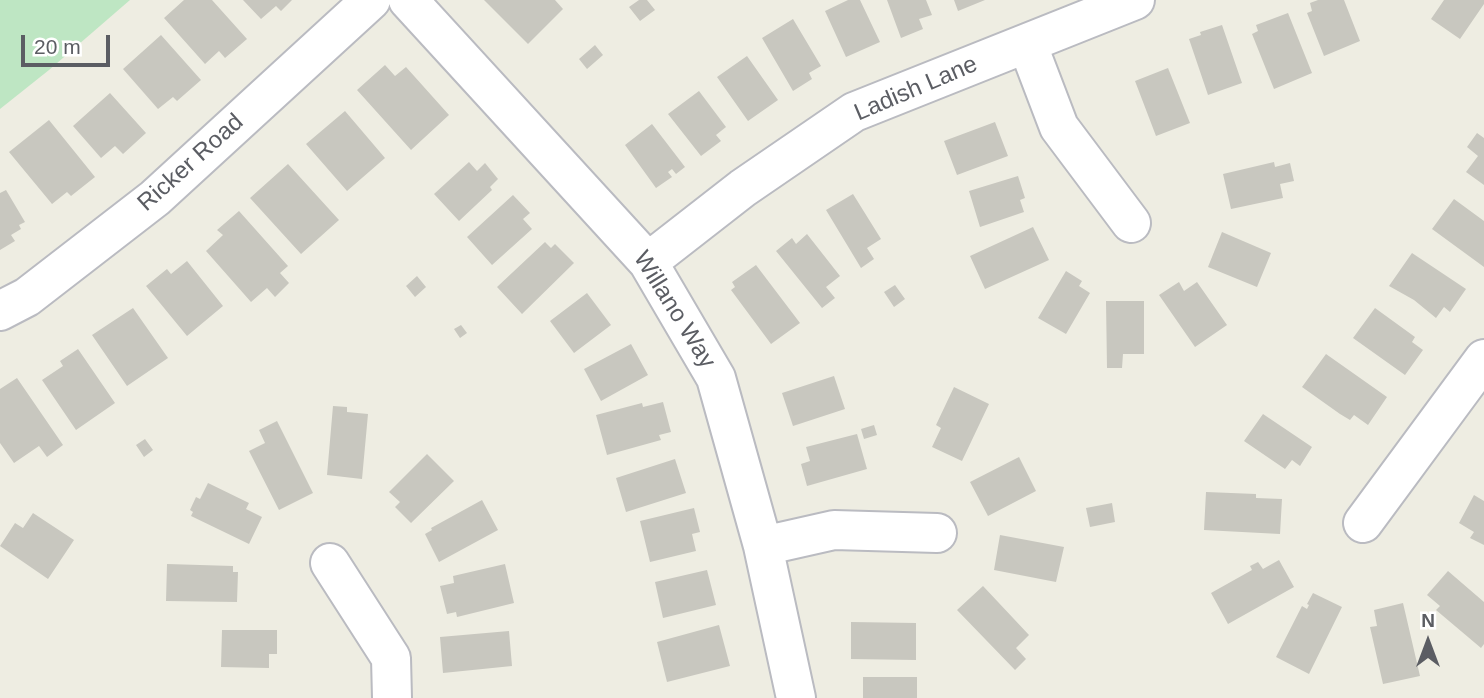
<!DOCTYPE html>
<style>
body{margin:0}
#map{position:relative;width:1484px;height:698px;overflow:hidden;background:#eeede2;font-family:Arial,sans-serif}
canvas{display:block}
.north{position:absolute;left:1393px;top:607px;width:70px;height:70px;-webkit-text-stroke:5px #fff;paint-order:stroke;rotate:0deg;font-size:19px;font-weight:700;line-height:28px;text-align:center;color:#5b5d63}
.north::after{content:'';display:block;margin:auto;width:24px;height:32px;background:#5b5d63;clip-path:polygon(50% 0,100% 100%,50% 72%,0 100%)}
.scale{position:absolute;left:21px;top:35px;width:89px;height:32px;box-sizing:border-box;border:4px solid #5b5d63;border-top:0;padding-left:9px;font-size:21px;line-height:24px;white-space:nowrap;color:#5b5d63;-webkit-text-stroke:5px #fff;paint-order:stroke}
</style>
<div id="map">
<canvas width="1484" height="698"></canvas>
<div class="north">N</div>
<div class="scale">20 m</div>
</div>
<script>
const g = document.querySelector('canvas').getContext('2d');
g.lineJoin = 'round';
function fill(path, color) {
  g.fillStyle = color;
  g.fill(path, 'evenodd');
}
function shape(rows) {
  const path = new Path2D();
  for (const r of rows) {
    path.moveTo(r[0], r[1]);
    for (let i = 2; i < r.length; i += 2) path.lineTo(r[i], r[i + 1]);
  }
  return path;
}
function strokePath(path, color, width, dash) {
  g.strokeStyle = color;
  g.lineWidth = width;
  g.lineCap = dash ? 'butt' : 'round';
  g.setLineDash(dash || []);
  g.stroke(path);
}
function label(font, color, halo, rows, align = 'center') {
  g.font = font + ' Arial,sans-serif';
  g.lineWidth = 5;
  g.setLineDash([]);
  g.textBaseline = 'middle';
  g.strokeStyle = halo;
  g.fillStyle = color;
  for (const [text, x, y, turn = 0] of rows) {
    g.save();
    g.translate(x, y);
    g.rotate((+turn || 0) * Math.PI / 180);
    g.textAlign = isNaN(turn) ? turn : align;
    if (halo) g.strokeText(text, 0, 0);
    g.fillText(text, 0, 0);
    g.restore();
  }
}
const green = shape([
 [0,0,130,0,49,70,0,109]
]);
const building = shape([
 [184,0,212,0,247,39,225,58,219,51,205,64,164,18],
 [243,0,292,0,281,11,276,6,261,19],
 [484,0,555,0,563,9,528,44],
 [639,0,647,0,655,10,640,21,629,7],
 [848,0,860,0,880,42,846,57,825,11],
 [887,0,926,0,932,15,919,19,923,29,901,38],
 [954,0,985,0,958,11],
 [1318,0,1344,0,1360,41,1324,56,1307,13,1312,11,1310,3],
 [1444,0,1484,0,1484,4,1460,39,1431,19],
 [1288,13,1312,73,1274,89,1252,34,1258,31,1256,25],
 [793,19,821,66,809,73,812,79,793,91,762,38],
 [1222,25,1242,83,1208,95,1189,39,1201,35,1200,32],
 [161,35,201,80,177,101,173,97,158,109,123,69],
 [595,45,603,55,587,69,579,59],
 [747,56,778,100,748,121,717,77],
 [385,65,395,76,406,67,449,115,411,150,357,90],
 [1168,68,1190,123,1156,136,1135,81],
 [699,91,726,127,716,135,721,141,701,156,668,114],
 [110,93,146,133,123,154,115,146,101,158,73,126],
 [345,111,385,158,347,191,306,144],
 [49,120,95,177,71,196,67,192,52,204,9,152],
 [995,122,1008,156,957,175,944,141],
 [652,124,685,167,676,174,672,169,668,172,672,177,656,188,625,145],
 [1477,133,1484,138,1484,185,1466,172,1478,156,1467,147],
 [469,162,477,171,485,163,498,179,490,187,492,190,459,221,434,194],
 [1274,162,1275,167,1290,163,1294,181,1280,184,1283,198,1231,209,1223,174],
 [288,164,339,220,301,254,250,198],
 [1018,176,1025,198,1020,200,1024,212,980,227,969,191],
 [6,190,25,222,19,225,21,229,11,235,15,241,0,250,0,193],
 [853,194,881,239,867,248,874,259,861,268,826,210],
 [513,195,530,213,523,219,532,229,492,265,467,237],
 [1454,199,1484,221,1484,267,1432,229],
 [239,211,288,266,280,273,289,283,275,297,267,288,251,302,206,251,223,235,217,230],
 [1033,227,1049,260,985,289,970,256],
 [1222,232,1271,253,1257,287,1208,267],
 [807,234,840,276,826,287,835,298,822,308,776,251,792,238,796,244],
 [545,242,551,248,555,244,574,263,522,314,497,287],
 [1412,253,1466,289,1450,312,1444,307,1436,318,1414,300,1389,286],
 [187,261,223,306,187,336,146,286,167,269,171,274],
 [756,265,800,323,771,344,731,290,735,287,732,282],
 [1066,271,1082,281,1079,286,1090,293,1066,334,1038,318],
 [417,276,426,287,415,297,406,286],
 [1179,282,1184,291,1197,282,1227,325,1195,347,1159,295],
 [895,285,905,299,894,307,884,292],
 [587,293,611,325,574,353,550,321],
 [1106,301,1144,301,1144,354,1123,354,1122,368,1107,368],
 [133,308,168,358,127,386,92,335],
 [1375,308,1415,337,1412,342,1423,350,1405,375,1353,338],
 [461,325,467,333,460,338,454,329],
 [631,344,648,375,601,401,584,369],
 [78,349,115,403,76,430,42,380,63,366,60,361],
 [1326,354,1387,397,1368,425,1354,415,1350,420,1340,414,1302,387],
 [834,376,845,409,793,426,782,393],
 [17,378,63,445,47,457,39,446,14,463,0,443,0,389],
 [954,387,989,404,962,461,932,447,941,428,936,425],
 [663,402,671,432,659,435,661,440,607,455,596,415,642,403,643,407],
 [333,406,347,407,347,412,368,414,362,479,327,475],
 [1263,414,1312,447,1300,466,1292,460,1285,469,1244,441],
 [277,421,313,493,279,510,249,451,265,443,259,430],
 [874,425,877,435,864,439,861,429],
 [857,434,867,469,807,486,801,464,810,461,806,447],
 [145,439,153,450,144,457,136,445],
 [427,454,454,481,411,523,395,507,400,502,389,492],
 [1019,457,1036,491,988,516,970,482],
 [675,459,686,493,626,512,616,478],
 [208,483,249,503,246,509,262,517,249,544,191,516,193,512,190,510,196,497,200,499],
 [1206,492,1256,494,1256,498,1282,499,1280,534,1204,530],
 [1474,495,1484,501,1484,545,1470,538,1474,532,1459,523],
 [482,500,498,530,439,562,425,534,432,530,431,528],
 [1112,503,1115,522,1090,527,1086,508],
 [694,508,700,532,692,534,696,551,650,562,640,521],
 [33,513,74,540,48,579,0,546,15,523,23,528],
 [1000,535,1064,547,1056,582,994,570],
 [1279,560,1294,587,1228,624,1211,593,1252,570,1250,566,1258,562,1263,569],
 [167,564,233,566,233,572,238,572,237,602,166,601],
 [505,564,514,603,457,617,456,612,447,614,440,586,454,583,453,576],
 [707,570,716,605,663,618,655,582],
 [1448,571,1484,602,1484,644,1481,648,1436,610,1440,606,1427,595],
 [983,586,1029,635,1016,648,1026,659,1015,670,957,610],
 [1313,593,1342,607,1309,674,1276,657,1302,606,1307,609,1309,605,1307,604],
 [1403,603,1420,676,1383,684,1370,627,1377,626,1374,610],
 [851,622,916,623,916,660,851,659],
 [719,625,730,666,667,682,657,642],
 [222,630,277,630,277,654,269,654,269,668,221,667],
 [509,631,512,666,443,673,440,637],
 [863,677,917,677,917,698,863,698]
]);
const minor = shape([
 [408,0,648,262,716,378,763,546,796,698],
 [1027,43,1059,127,1131,223],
 [648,262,743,188,854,112,1135,0],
 [0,311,27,297,155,198,371,0],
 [1363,523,1484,359],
 [763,546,834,530,937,533],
 [330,563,391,658,392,698]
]);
const streetNames = [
 ["Ladish Lane",916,89,-23],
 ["Ricker Road",191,163,-42],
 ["Willano Way",674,310,58]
];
fill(green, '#bee6c3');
fill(building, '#c8c7bf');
strokePath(minor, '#babbc1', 42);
strokePath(minor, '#fff', 38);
label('24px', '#5b5d63', '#fff', streetNames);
</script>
